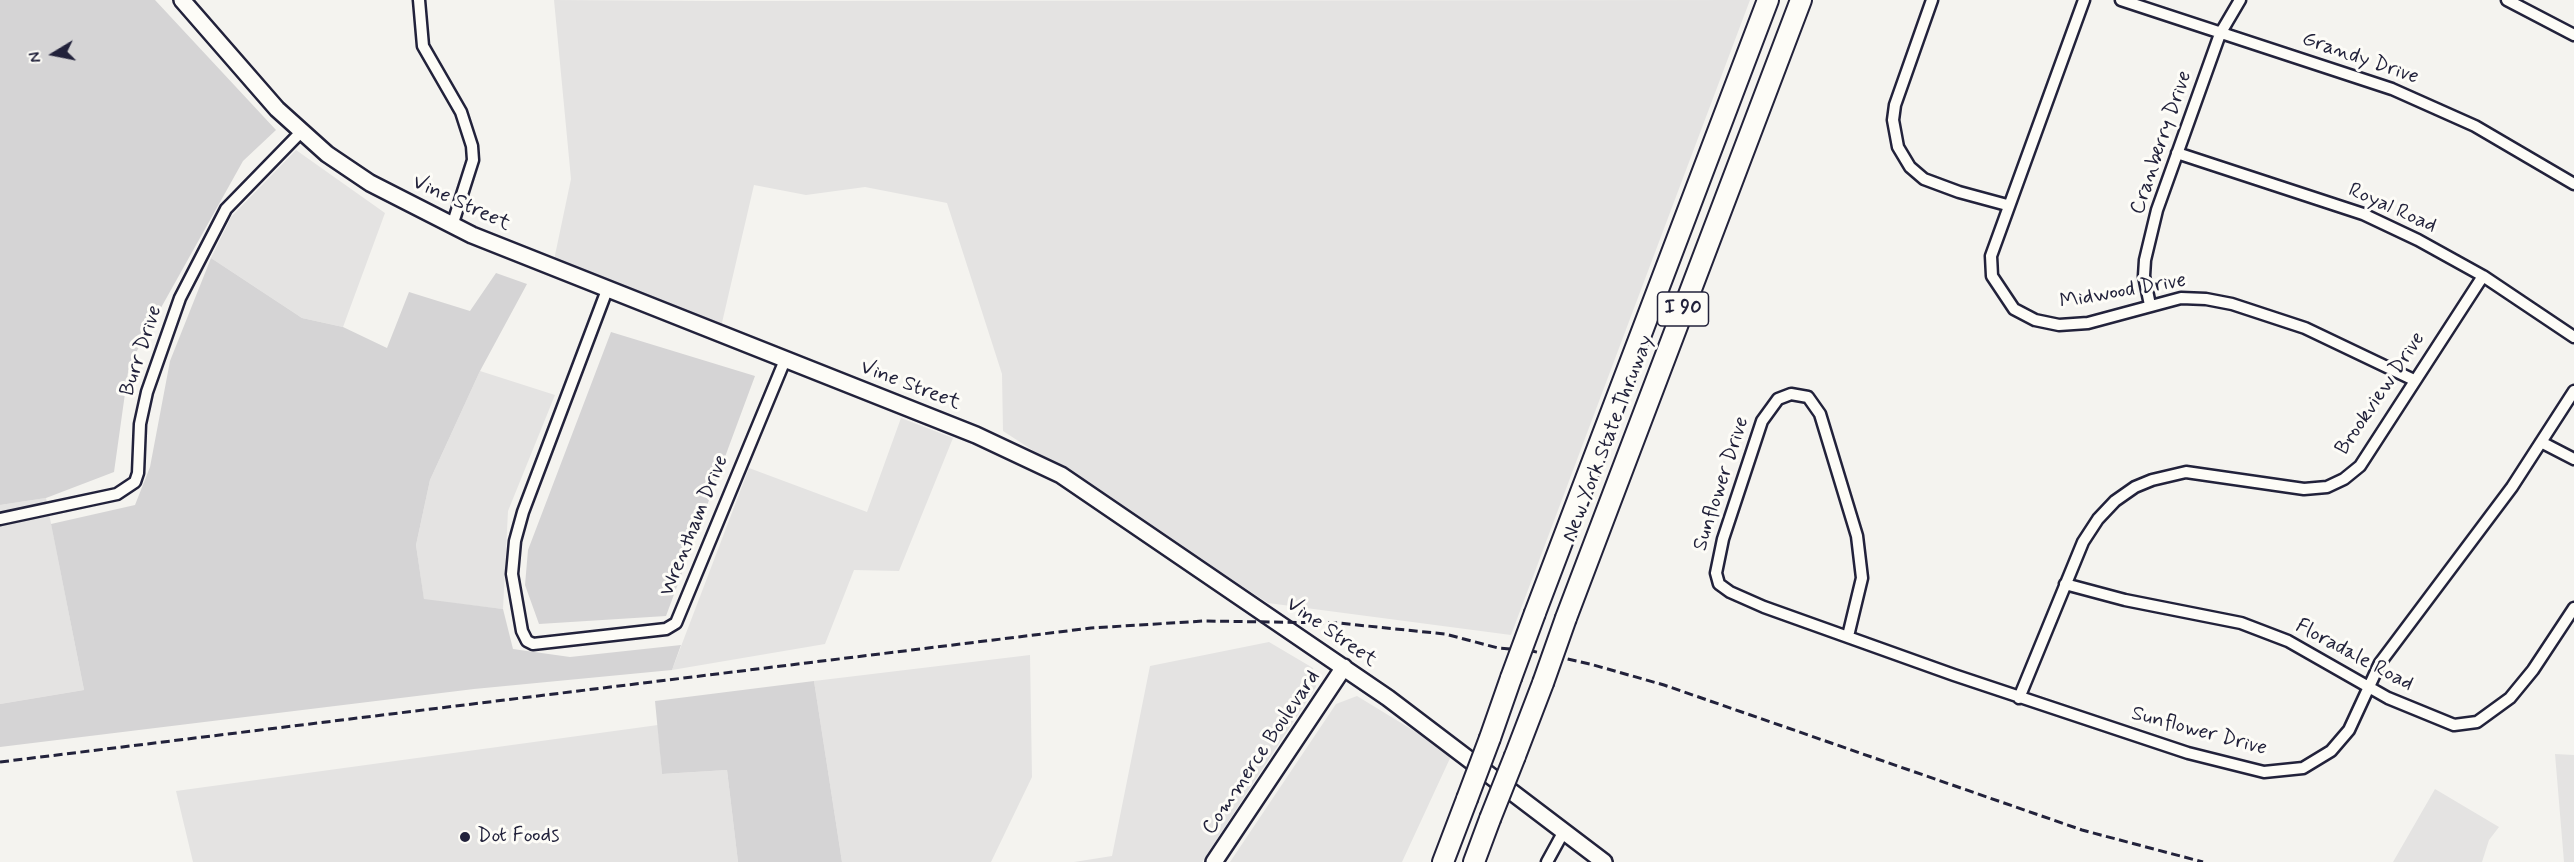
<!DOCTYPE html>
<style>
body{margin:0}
#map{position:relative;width:2574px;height:862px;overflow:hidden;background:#f4f3ef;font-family:Mynerve,sans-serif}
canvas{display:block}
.north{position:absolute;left:24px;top:24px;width:60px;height:60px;-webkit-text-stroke:4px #fdfcf7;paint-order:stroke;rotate:260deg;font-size:16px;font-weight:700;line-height:24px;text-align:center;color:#22223b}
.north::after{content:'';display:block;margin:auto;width:21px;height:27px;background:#22223b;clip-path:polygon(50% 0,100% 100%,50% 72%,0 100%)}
</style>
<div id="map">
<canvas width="2574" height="862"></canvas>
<div class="north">N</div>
</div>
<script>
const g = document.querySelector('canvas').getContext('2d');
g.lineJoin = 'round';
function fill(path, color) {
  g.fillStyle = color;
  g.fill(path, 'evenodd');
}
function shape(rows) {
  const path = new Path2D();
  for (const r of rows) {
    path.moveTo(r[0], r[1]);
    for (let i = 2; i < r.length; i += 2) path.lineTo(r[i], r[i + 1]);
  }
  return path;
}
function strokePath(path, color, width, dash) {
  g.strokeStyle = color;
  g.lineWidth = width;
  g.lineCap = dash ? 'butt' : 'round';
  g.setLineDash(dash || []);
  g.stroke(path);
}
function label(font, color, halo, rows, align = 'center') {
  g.font = font + ' Mynerve,sans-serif';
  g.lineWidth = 6;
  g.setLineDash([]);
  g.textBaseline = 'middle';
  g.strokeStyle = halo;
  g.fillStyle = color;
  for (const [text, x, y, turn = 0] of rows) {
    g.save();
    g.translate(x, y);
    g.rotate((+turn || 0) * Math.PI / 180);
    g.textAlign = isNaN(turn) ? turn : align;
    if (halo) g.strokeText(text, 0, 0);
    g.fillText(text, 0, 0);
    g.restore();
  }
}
const built = shape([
 [554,0,716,1,1750,0,1511,635,1268,603,1003,431,1002,374,947,203,865,187,806,195,754,185,721,327,554,260,571,179],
 [296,150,385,213,343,327,302,318,211,258,231,217],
 [480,371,555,395,508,511,503,609,424,600,416,545,430,480],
 [901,418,953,438,899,571,854,570,825,644,672,670,749,468,867,512],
 [46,498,84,690,0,704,0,505],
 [1269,642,1313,668,1316,687,1202,862,1074,862,1112,856,1150,666],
 [1030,655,1032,777,991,862,842,862,814,681],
 [1357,696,1452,754,1402,862,1230,862,1336,704],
 [658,725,662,774,727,770,738,862,193,862,176,791],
 [2555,754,2574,755,2574,862,2564,862],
 [2435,789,2499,827,2489,840,2482,862,2393,862]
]);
const green = shape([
 [0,0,155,0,276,130,243,161,129,365,114,472,46,498,0,505],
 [211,258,302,318,343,327,387,348,409,292,470,311,496,273,527,284,480,371,430,480,416,545,424,599,503,609,513,649,570,657,681,645,672,670,474,689,0,747,0,704,84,690,51,524,135,505,150,467,170,361],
 [611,332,755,376,666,616,539,624,525,585,528,550],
 [814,681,842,862,738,862,727,770,662,774,655,701]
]);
const street = shape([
 [419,0,423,46,461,112,472,146,473,160,452,226],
 [1932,0,1895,105,1893,120,1898,147,1910,167,1924,179,1959,192,2007,205],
 [2084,0,1991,256,1992,276,2014,309,2035,320,2059,325,2088,323,2181,298,2206,299,2232,304,2305,328,2414,380],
 [2121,0,2392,89,2475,126,2574,184],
 [2507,0,2574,35],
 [2177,153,2363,214,2418,240,2483,276,2574,337],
 [607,290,523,512,515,541,512,574,522,631,527,641,533,644,666,629,676,623,785,360],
 [2150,305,2144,276,2145,260,2157,210,2220,34,2240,0],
 [2541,442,2574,459],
 [0,519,117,494,135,482,138,473,140,424,147,392,180,298,226,209,301,132],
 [2065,584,2125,600,2241,623,2288,641,2388,698,2454,725,2477,722,2510,698,2533,670,2574,608],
 [1848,636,1862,578,1857,536,1820,414,1808,397,1791,394,1778,399,1762,421,1723,539,1716,573,1719,584,1730,592,1764,607,1954,675,2188,753,2264,772,2303,768,2331,751,2349,730,2380,663,2512,487,2574,391],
 [2019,698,2083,542,2098,519,2115,501,2135,487,2152,480,2186,472,2304,489,2327,487,2344,479,2360,466,2483,276],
 [1547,862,1564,831]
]);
const secondary = shape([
 [182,0,277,109,327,154,370,183,472,235,976,435,1061,475,1388,698,1604,862],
 [1214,862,1344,667]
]);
const highway = shape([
 [1535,613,1768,0],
 [1566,618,1801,0],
 [1490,738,1511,678],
 [1515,756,1543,683],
 [1443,862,1467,799],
 [1474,862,1490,819]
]);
const rail = shape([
 [0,762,1091,628,1204,621,1338,623,1445,634,1498,648,1532,651,1590,664,1664,685,2082,830,2203,862]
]);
const highwayBridge = shape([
 [1511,678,1535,613],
 [1543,683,1566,618],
 [1467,799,1490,738],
 [1490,819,1515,756]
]);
const markers = [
 [465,837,6,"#22223b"]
];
const shields = [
 [1683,309,51]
];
const shieldNames = [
 ["I 90",1683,309]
];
const streetNames = [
 ["Grandy Drive",2360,59,19],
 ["Cranberry Drive",2162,143,-71],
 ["Vine Street",461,204,25],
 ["Royal Road",2392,209,24],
 ["Midwood Drive",2123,292,-10],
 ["Burr Drive",142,351,-72],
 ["Vine Street",910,386,21],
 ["Brookview Drive",2381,394,-56],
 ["New York State Thruway",1609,439,-69],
 ["Sunflower Drive",1722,484,-72],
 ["Wrentham Drive",695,526,-68],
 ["Vine Street",1331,633,35],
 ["Floradale Road",2354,656,28],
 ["Sunflower Drive",2199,732,15],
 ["Commerce Boulevard",1262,753,-56]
];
const poiNames = [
 ["Dot Foods",477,837]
];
fill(built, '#e4e3e2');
fill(green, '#d5d4d5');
strokePath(street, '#22223b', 15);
strokePath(secondary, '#22223b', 20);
strokePath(highway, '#22223b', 24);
strokePath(street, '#fdfcf7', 10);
strokePath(secondary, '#fdfcf7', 15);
strokePath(highway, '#fdfcf7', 20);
strokePath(rail, '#22223b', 3, [9, 4.5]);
strokePath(highwayBridge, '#22223b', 24, []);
strokePath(highwayBridge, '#fdfcf7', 20);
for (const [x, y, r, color] of markers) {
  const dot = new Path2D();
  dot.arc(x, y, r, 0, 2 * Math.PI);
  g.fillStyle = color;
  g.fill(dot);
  strokePath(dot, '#fdfcf7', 2);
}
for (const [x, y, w] of shields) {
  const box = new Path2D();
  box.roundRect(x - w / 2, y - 17, w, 34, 4.5);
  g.fillStyle = '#fdfcf7';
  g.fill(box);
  strokePath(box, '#22223b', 1.5);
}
label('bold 20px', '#22223b', null, shieldNames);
label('21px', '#22223b', '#fdfcf7', streetNames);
label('21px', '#22223b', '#fdfcf7', poiNames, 'left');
</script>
